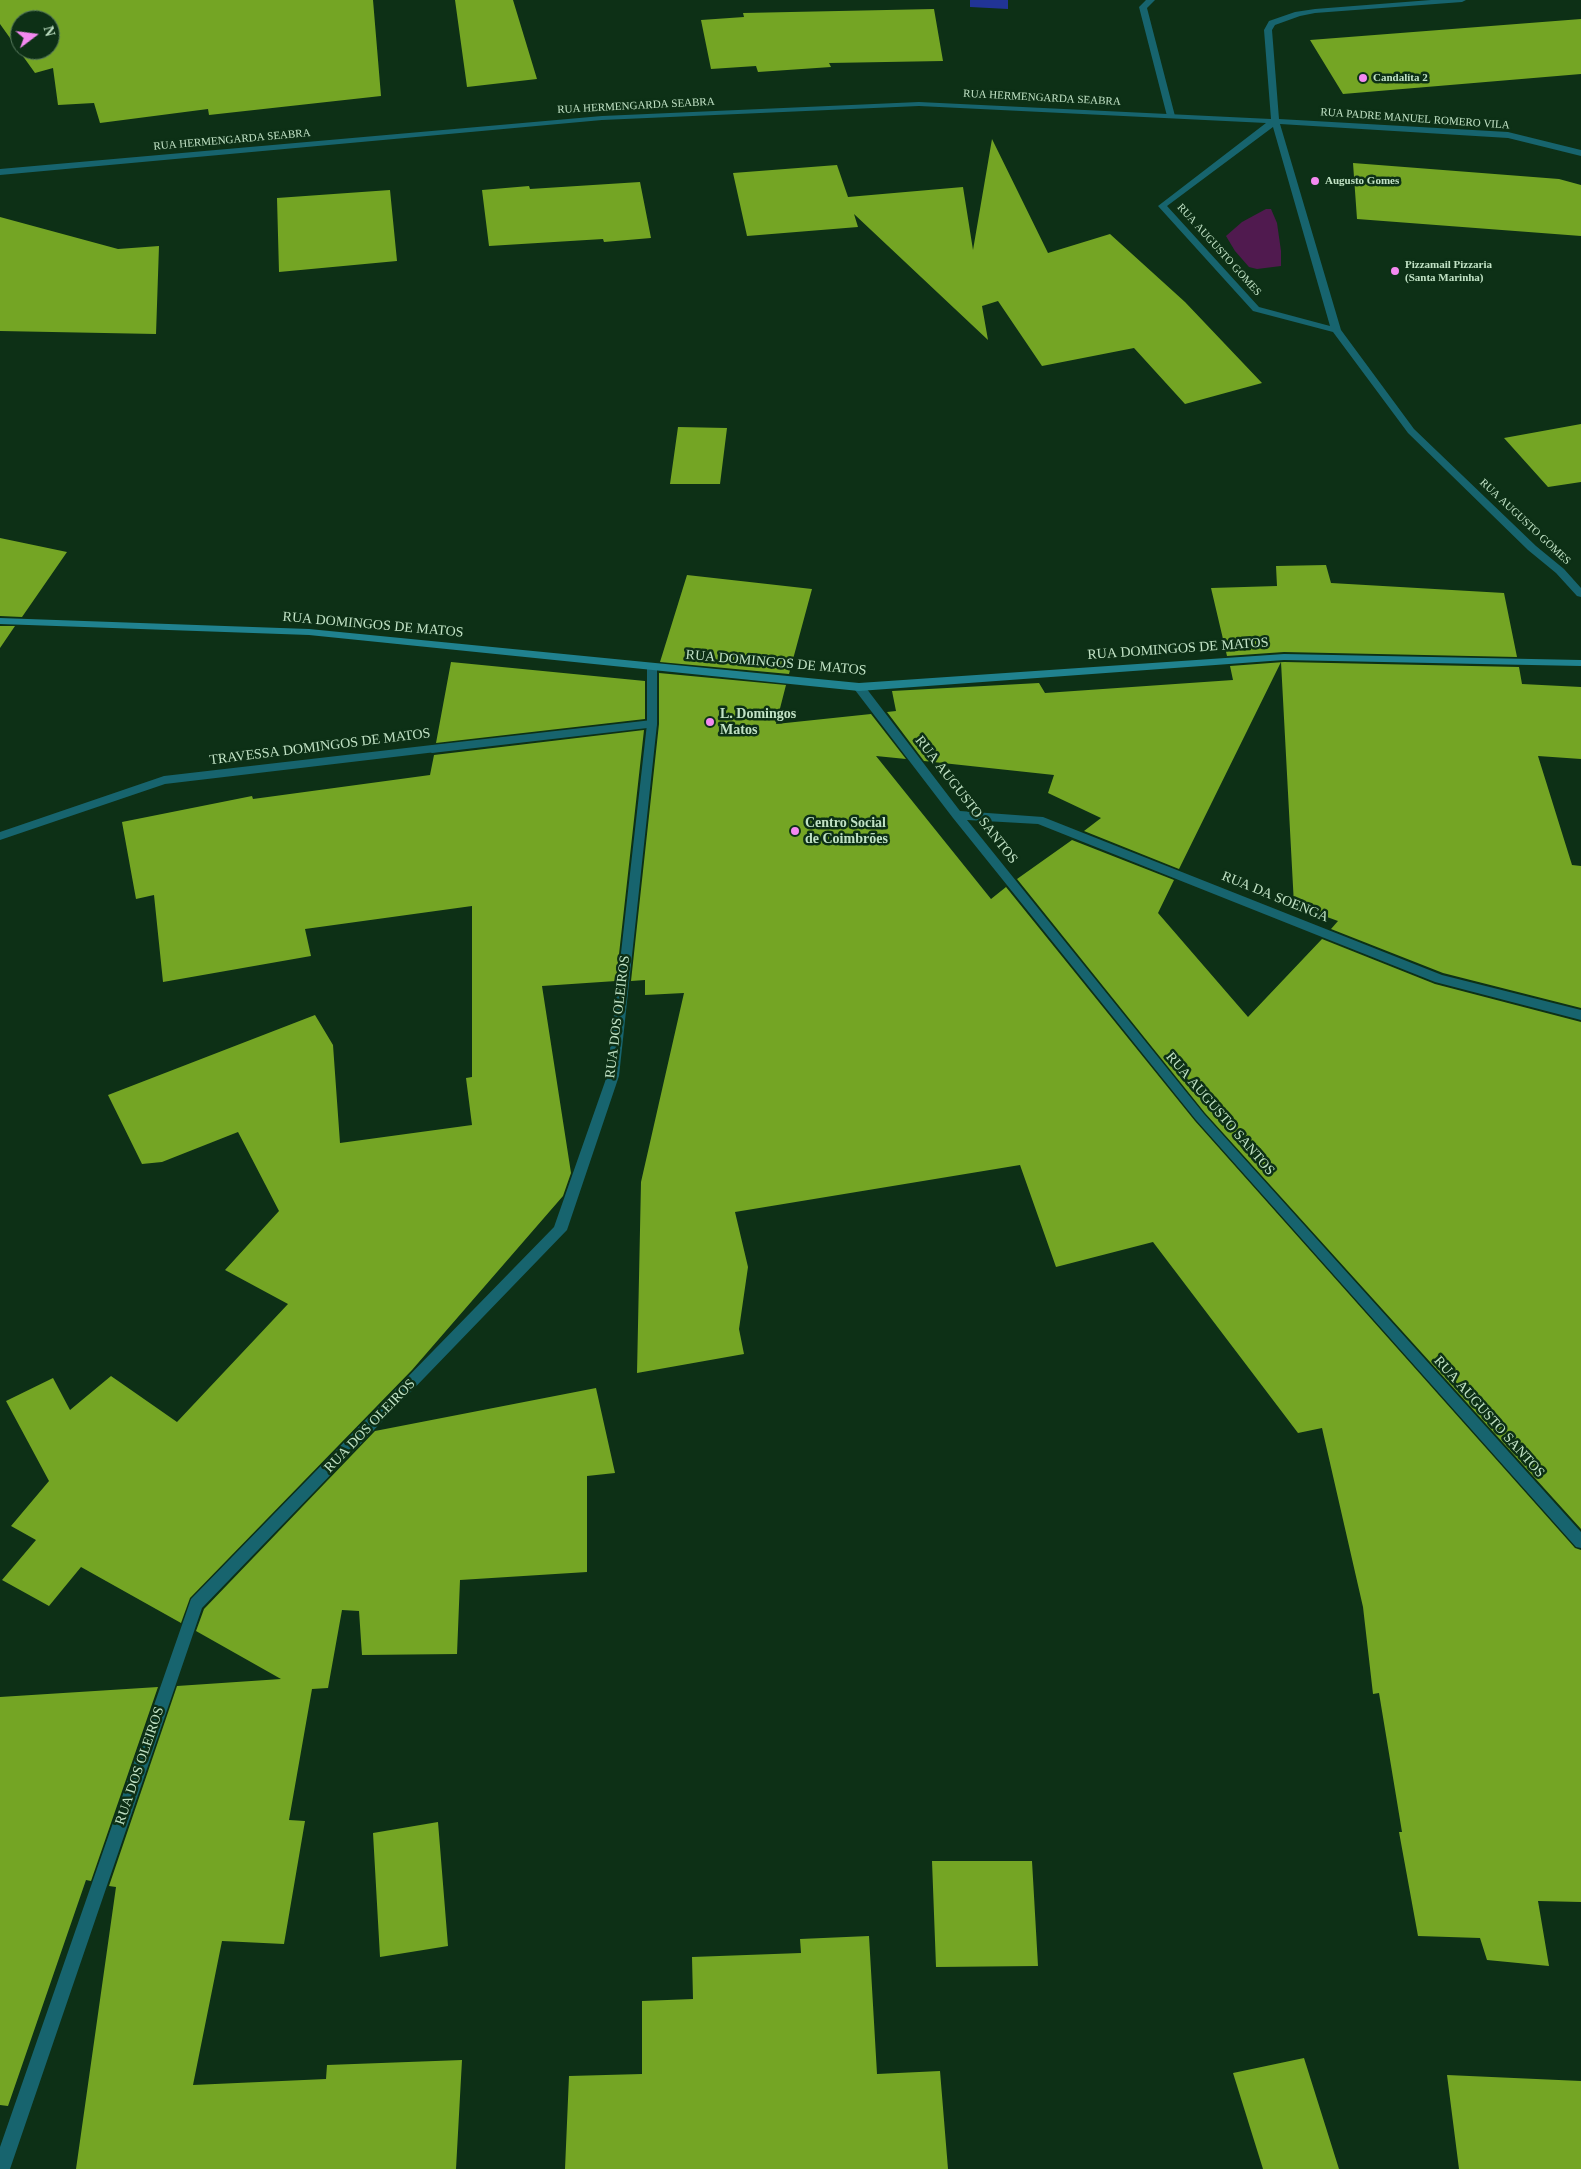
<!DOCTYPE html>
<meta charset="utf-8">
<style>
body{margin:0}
#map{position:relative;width:1581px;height:2169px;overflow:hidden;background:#0d3016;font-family:Georgia,serif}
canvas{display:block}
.north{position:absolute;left:10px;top:10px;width:50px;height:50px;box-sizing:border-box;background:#0d3016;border:1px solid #55775c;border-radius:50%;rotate:75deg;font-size:14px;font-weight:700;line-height:20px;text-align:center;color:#c1e2c5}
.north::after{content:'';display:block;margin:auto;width:18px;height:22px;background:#f489f0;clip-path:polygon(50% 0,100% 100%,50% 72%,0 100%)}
</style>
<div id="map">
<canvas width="1581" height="2169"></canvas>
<div class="north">N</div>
</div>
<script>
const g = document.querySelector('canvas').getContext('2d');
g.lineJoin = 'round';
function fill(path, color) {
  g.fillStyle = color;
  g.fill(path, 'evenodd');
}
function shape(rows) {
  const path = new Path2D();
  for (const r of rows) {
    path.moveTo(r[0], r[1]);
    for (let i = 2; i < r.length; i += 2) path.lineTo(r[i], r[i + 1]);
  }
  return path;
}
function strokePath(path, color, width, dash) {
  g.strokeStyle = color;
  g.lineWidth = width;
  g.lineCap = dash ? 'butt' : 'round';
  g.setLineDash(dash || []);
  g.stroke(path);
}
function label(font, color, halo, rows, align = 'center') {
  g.font = font + ' Georgia,serif';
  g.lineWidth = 5;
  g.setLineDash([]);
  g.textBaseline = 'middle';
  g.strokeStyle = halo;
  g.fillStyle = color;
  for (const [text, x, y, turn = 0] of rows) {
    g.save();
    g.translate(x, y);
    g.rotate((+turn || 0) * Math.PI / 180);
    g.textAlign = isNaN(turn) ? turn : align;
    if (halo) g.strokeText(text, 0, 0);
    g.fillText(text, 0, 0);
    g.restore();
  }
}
const green = shape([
 [1266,209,1271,209,1277,223,1281,251,1281,266,1257,269,1249,267,1235,251,1226,236,1242,222]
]);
const water = shape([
 [970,0,1008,0,1008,9,970,7]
]);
const building = shape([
 [0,0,373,0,381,96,209,115,208,109,100,123,94,103,58,105,53,68,35,73,0,24],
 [20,20,50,20,50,50,20,50],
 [455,0,513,0,537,79,467,87],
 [934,9,943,61,829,63,831,67,758,72,756,66,711,69,701,20,744,17,743,13],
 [1581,19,1581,74,1343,94,1310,40],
 [992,139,1048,253,1110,234,1185,302,1262,383,1185,404,1134,348,1042,366,998,301,982,306,988,340,854,214,858,227,747,236,733,173,837,165,848,197,963,187,973,250],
 [1353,163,1559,179,1581,185,1581,236,1357,219],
 [640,182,651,238,604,242,603,239,489,246,482,190,529,186,530,189],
 [390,190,397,261,279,272,277,198],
 [0,217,118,249,159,246,156,334,0,331],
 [1581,424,1581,482,1548,487,1504,438],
 [678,427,727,428,720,484,670,484],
 [0,538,67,552,22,617,0,616],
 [1326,565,1331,583,1504,593,1517,657,1284,652,1227,656,1211,588,1277,586,1276,566],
 [687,575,812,589,789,674,660,662],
 [0,626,15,626,0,648],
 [451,662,645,681,645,719,436,743],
 [1281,662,1179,869,1084,831,1101,818,1048,793,1054,775,924,761,887,712,896,711,892,691,1039,683,1045,693,1233,680,1230,666,1284,662,1519,667,1522,684,1581,687,1581,759,1538,756,1572,865,1581,866,1581,1008,1443,973,1331,929,1338,921,1294,905],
 [659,673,786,685,776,724,871,714,906,759,876,756,991,899,1006,887,1195,1121,1575,1548,1581,1550,1581,1902,1538,1901,1549,1966,1487,1960,1480,1938,1418,1936,1399,1832,1402,1832,1379,1693,1373,1694,1363,1607,1322,1428,1298,1433,1153,1242,1056,1267,1020,1165,735,1212,748,1267,739,1329,744,1354,637,1373,641,1182,684,993,645,995,645,980,631,981,659,724],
 [644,730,616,981,542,986,571,1173,563,1196,412,1370,190,1598,181,1623,81,1567,49,1606,2,1580,36,1540,11,1526,49,1481,6,1401,53,1378,70,1410,111,1376,177,1422,288,1304,225,1270,279,1211,238,1132,162,1162,142,1164,108,1095,315,1015,333,1045,340,1143,472,1125,466,1078,472,1077,472,906,305,929,311,956,163,982,154,895,136,899,122,822,252,796,253,799,430,775,434,755],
 [1072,840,1174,880,1158,913,1248,1017,1322,939,1435,984,1581,1022,1581,1529,1205,1113,1017,879],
 [596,1388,615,1473,587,1476,587,1572,460,1580,457,1654,362,1655,359,1611,342,1610,328,1688,312,1689,289,1820,305,1821,284,1944,222,1941,193,2085,326,2079,327,2065,462,2060,456,2169,76,2169,116,1887,109,1886,177,1686,281,1679,196,1631,204,1609,375,1431],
 [158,1687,91,1881,86,1880,8,2106,0,2105,0,1697],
 [438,1822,448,1946,380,1957,373,1833],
 [932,1861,1032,1861,1038,1966,936,1967],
 [869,1936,877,2074,940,2071,948,2169,565,2169,569,2076,642,2074,642,2001,693,1999,692,1957,801,1953,800,1939],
 [1304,2058,1339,2169,1263,2169,1233,2073],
 [1447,2075,1581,2081,1581,2169,1459,2169]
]);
const lane = shape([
 [1146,0,1155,0,1147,8,1175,116,1171,118,1167,116,1139,7,1146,0],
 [652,720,656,721,657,724,656,727,432,753,426,749,432,745,652,720]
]);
const street = shape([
 [1431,0,1466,0,1462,2,1315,13,1300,16,1275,25,1272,30,1279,119,1508,132,1581,150,1581,156,1508,138,1280,124,1341,330,1414,429,1536,546,1564,569,1581,588,1581,597,1577,596,1556,573,1528,550,1408,433,1333,332,1253,311,1158,206,1266,123,919,106,602,120,0,175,0,169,602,116,919,102,1271,119,1264,30,1269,21,1295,12,1315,9,1431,0],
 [1273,127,1330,326,1259,307,1167,206,1273,127],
 [652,664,657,667,657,724,619,1076,567,1230,202,1608,10,2169,0,2169,0,2147,191,1599,554,1227,607,1076,647,724,647,667,652,664],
 [859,683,863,684,960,811,1043,817,1442,975,1581,1010,1581,1020,1435,982,1038,824,967,820,1204,1114,1581,1532,1581,1548,1576,1547,1196,1120,953,818,855,690,854,687,859,683],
 [432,745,436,746,438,749,436,752,165,784,0,840,0,832,164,776,432,745]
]);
const secondary = shape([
 [0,618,309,629,859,683,1284,654,1581,660,1581,666,1284,660,859,691,309,635,0,624,0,618]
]);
const markers = [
 [1363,78,5,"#f489f0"],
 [1315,181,5,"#f489f0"],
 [1395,271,5,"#f489f0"],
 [710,722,5,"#f489f0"],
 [795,831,5,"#f489f0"]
];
const farPoinames = [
 ["Candalita 2",1373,78],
 ["Augusto Gomes",1325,181],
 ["Pizzamail Pizzaria",1405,265],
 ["(Santa Marinha)",1405,278]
];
const farStreetnames = [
 ["RUA HERMENGARDA SEABRA",1042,98,3],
 ["RUA HERMENGARDA SEABRA",636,106,-3],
 ["RUA PADRE MANUEL ROMERO VILA",1415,119,4],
 ["RUA HERMENGARDA SEABRA",232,140,-5],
 ["RUA AUGUSTO GOMES",1219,250,48],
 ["RUA AUGUSTO GOMES",1525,522,43]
];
const streetNames = [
 ["RUA DOMINGOS DE MATOS",373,625,5],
 ["RUA DOMINGOS DE MATOS",1178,649,-4],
 ["RUA DOMINGOS DE MATOS",776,663,5],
 ["TRAVESSA DOMINGOS DE MATOS",320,747,-7],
 ["RUA AUGUSTO SANTOS",966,800,52],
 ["RUA DA SOENGA",1275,897,22],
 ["RUA DOS OLEIROS",618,1017,-83],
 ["RUA AUGUSTO SANTOS",1220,1114,49],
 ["RUA AUGUSTO SANTOS",1489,1417,48],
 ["RUA DOS OLEIROS",370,1426,-46],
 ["RUA DOS OLEIROS",140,1766,-71]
];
const poiNames = [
 ["L. Domingos",720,714],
 ["Matos",720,730],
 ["Centro Social",805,823],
 ["de Coimbrões",805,839]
];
fill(green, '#501a4f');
fill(water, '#213496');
fill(building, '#74a524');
fill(lane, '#17646e');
fill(street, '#17646e');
fill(secondary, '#20828f');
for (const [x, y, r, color] of markers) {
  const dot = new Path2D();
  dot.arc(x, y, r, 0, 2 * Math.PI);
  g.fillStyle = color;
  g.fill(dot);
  strokePath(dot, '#0d3016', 2);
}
label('bold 11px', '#c1e2c5', '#0d3016', farPoinames, 'left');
label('11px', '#c1e2c5', '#0d3016', farStreetnames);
label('14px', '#c1e2c5', '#0d3016', streetNames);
label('bold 14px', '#c1e2c5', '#0d3016', poiNames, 'left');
</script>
